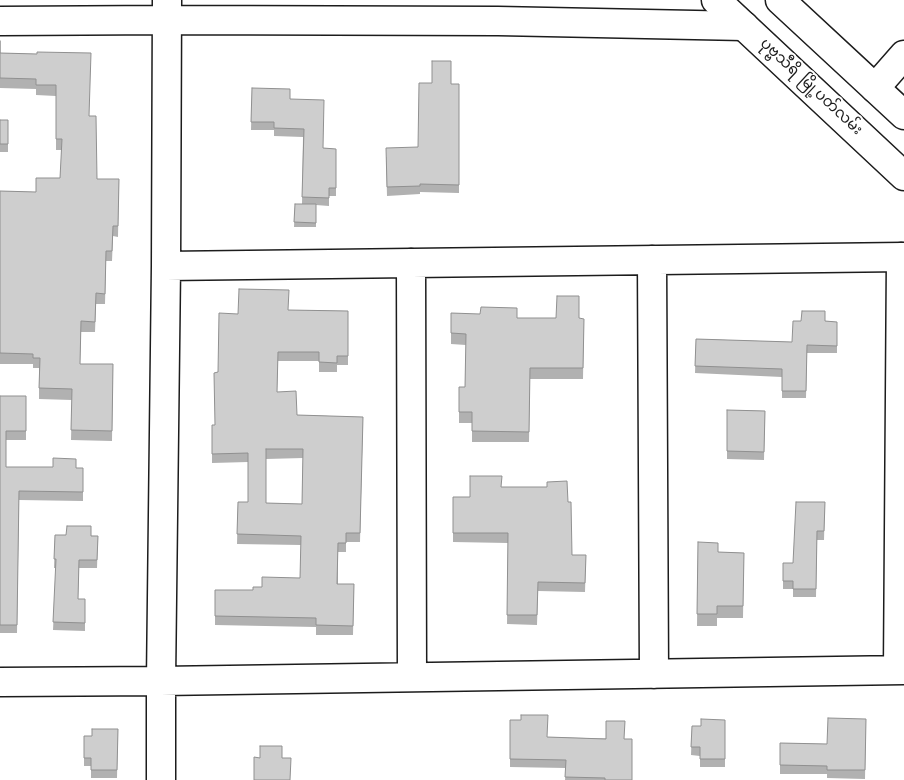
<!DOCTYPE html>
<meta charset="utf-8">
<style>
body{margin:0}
canvas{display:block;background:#fff}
</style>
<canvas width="904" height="780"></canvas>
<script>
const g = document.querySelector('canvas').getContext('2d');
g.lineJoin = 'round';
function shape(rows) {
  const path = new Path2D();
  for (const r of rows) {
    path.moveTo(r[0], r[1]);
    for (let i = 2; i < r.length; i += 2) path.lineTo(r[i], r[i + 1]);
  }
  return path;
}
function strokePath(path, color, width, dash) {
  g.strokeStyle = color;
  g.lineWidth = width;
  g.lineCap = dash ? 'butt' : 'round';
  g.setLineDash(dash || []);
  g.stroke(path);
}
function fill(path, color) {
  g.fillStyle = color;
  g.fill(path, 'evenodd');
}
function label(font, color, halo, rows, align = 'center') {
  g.font = font + ' Kalam,"Noto Sans Myanmar",sans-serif';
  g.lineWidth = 4;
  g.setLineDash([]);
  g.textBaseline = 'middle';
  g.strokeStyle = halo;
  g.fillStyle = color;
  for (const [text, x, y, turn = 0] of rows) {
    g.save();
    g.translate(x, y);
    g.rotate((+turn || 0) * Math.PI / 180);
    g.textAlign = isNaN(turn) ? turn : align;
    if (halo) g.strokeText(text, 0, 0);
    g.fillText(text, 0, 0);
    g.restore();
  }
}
const minor = shape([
 [0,21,167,20,498,21,744,26],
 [875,88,904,55],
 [652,260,654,674],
 [411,263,412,677],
 [166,266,904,257],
 [898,670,901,257],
 [0,682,161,681,904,670],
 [161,780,161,681,166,266,167,0]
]);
const major = shape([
 [716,0,904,176],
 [780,0,904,115]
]);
const wall = shape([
 [0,41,0,53,37,54,89,116,97,179,119,179,118,237,113,236,112,261,106,261,105,304,96,304,95,332,81,332,80,364,113,364,112,441,71,440,72,400,39,399,39,368,33,368,33,364,0,364,0,191,36,192,60,178,62,150,56,150,56,96,36,95,36,89,0,88],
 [451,84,459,84,459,193,420,192,420,194,387,196,386,157,418,147],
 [252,88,290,99,323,148,336,149,336,196,329,196,329,206,316,205,316,227,294,227,295,204,302,204,303,137,274,136,274,130,251,130],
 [0,120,8,120,8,152,0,152],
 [289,310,348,311,348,365,337,365,337,372,319,372,319,361,278,361,277,392,297,415,363,417,360,542,346,542,346,552,338,552,338,584,354,584,353,635,316,635,316,627,215,625,215,590,253,590,300,578,301,545,237,544,238,502,248,502,248,462,212,463,212,425,215,425,218,372,238,314],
 [303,458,302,504,266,503,266,459],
 [451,313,517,318,584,319,583,379,530,379,529,442,472,442,472,423,459,423,459,387,465,387,466,345,451,344],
 [825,321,837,322,837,353,807,353,806,398,782,398,782,377,695,373,696,339,792,342],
 [0,396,26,396,26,440,6,440,6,467,83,468,83,501,19,500,17,633,0,633],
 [727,410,765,411,764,460,727,459],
 [502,487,568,502,572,555,586,555,585,592,538,591,537,625,507,624,508,543,453,542,453,497,470,497],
 [825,502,824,540,817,540,816,597,793,597,793,589,783,589,783,563,793,563],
 [55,535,98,536,97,568,79,568,78,599,85,599,85,631,53,630,56,568,54,568],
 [698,542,718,552,744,553,743,618,717,618,717,626,697,626],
 [866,719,865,779,827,778,827,774,780,774,780,743,827,744],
 [510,720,547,737,624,739,632,780,565,780,566,768,510,767],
 [725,720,725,767,700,767,700,756,691,755,692,726,701,726],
 [118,729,117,778,91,778,91,766,84,766,84,736,92,736]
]);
const building = shape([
 [0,41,0,53,37,54,37,52,91,53,89,116,96,116,97,179,119,179,118,226,113,226,112,251,106,251,105,294,96,293,95,322,81,321,80,364,113,364,112,431,71,430,72,389,39,388,40,358,33,358,33,354,0,353,0,191,36,192,36,178,60,178,62,139,56,139,56,85,36,85,36,79,0,78,0,41],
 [432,61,451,61,451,84,459,84,459,185,420,184,420,186,387,187,386,148,418,147,419,83,432,83,432,61],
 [252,88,290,89,290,99,324,100,323,148,336,149,336,188,329,188,329,198,302,197,304,129,274,128,274,122,251,122,252,88],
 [0,120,8,120,8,144,0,144,0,120],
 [295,204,316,204,316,223,294,222,295,204],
 [239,289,289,290,288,310,348,311,348,356,337,356,337,363,319,362,319,352,278,352,277,392,296,391,297,415,363,417,360,533,346,533,346,543,338,543,337,584,354,584,353,626,316,625,316,618,215,616,215,590,253,590,253,587,262,587,262,577,300,578,301,536,237,534,238,502,248,502,248,453,212,454,212,425,215,425,214,373,218,372,219,313,238,314,239,289],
 [266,449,303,449,302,504,266,503,266,449],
 [557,296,579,296,579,318,584,319,583,368,530,368,529,432,472,431,472,412,459,412,459,387,465,387,466,334,451,333,451,313,480,314,481,307,517,308,517,318,556,318,557,296],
 [802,311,825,311,825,321,837,322,837,346,807,345,806,391,782,391,782,369,695,366,696,339,792,342,793,321,801,321,802,311],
 [0,396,26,396,26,431,6,431,6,467,53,467,53,458,76,459,76,468,83,468,83,492,19,491,17,625,0,625,0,396],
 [727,410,765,411,764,452,727,451,727,410],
 [470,476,502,476,501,487,547,487,547,482,567,481,568,502,571,502,572,555,586,555,585,583,538,582,537,615,507,615,508,533,453,533,453,497,470,497,470,476],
 [796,502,825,502,824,531,817,531,816,589,793,589,793,581,783,581,783,563,793,563,796,502],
 [67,526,91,526,91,536,98,536,97,560,79,560,78,599,85,599,85,623,53,622,56,559,54,559,55,535,66,535,67,526],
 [698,542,718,543,718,552,744,553,743,606,717,606,717,614,697,614,698,542],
 [521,715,548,715,547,737,606,739,606,721,625,721,624,739,632,739,632,780,605,780,605,778,565,777,566,760,510,759,510,720,521,720,521,715],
 [828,718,866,719,865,770,827,770,827,766,780,765,780,743,827,744,828,718],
 [701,719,725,720,725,759,700,759,700,747,691,747,692,726,701,726,701,719],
 [92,729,118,729,117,770,91,770,91,758,84,758,84,736,92,736,92,729],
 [260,746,282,746,282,758,291,758,290,780,254,780,254,757,260,758,260,746]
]);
const streetNames = [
 ["ပုဗ္ဗသီရိ မြို့ပတ်လမ်း",810,88,43]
];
strokePath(minor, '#1c1c1c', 31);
strokePath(major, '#1c1c1c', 31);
strokePath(minor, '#fff', 28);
strokePath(major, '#fff', 28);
fill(wall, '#b1b1b1');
fill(building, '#cecece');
strokePath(building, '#909090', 1);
label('15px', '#1c1c1c', '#fff', streetNames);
</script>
